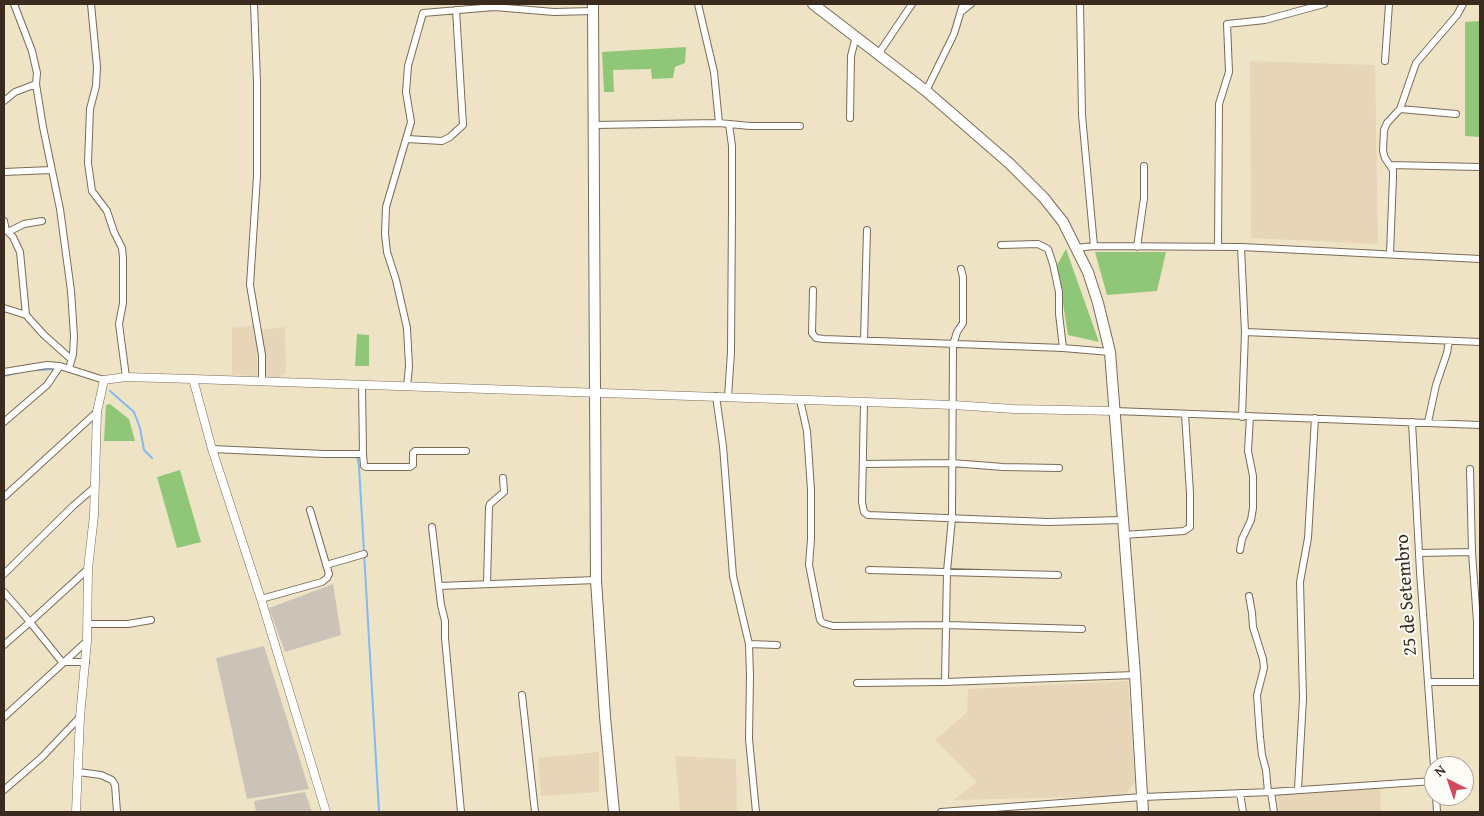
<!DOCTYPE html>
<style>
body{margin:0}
#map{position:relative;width:1484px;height:816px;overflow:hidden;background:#eee4c5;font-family:"Gentium Book Plus",serif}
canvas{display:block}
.frame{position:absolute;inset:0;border:5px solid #3b2a1e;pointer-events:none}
.north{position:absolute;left:1424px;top:756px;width:50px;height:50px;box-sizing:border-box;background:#fdfcf7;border:1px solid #afa8a0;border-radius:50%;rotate:319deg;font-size:14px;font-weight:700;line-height:20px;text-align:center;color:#3b2a1e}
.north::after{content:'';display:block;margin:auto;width:18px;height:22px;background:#d1495b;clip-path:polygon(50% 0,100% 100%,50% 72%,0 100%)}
</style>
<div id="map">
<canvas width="1484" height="816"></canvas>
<div class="frame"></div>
<div class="north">N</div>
</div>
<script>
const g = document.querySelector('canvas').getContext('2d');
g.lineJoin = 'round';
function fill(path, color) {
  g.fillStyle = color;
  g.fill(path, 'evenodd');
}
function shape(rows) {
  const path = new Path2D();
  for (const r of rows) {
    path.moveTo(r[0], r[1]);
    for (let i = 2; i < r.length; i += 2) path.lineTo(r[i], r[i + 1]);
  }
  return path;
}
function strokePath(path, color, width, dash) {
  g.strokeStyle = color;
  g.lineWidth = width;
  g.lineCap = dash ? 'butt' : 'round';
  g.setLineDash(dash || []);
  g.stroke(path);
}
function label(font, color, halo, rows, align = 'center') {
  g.font = font + ' "Gentium Book Plus",serif';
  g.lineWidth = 4;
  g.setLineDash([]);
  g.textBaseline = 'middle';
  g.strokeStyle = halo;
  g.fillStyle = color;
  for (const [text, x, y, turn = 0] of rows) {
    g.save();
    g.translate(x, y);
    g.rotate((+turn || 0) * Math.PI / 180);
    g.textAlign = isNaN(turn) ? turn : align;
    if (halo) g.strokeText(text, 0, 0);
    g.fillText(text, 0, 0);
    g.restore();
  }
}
const built = shape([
 [1250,61,1375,65,1378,244,1251,238],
 [257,325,257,376,232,375,232,328],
 [285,327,286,374,267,382,259,330],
 [1128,681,1135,782,1124,796,954,800,977,782,935,740,967,712,968,689],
 [599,752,599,792,541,796,538,758],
 [675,756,736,759,737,812,680,812],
 [1380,787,1381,812,1279,812,1277,795]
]);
const industrial = shape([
 [333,584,341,635,285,652,269,608],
 [264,646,309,789,247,799,216,658],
 [305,792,312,812,256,812,254,801]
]);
const green = shape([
 [1480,21,1480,137,1465,136,1465,22],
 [686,47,685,63,675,67,673,78,652,79,651,69,613,70,614,92,604,92,602,52],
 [1066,249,1099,342,1068,335,1057,265],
 [1095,252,1166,252,1157,291,1107,295],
 [357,334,369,335,369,366,355,366],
 [110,404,129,419,135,441,104,441,106,405],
 [180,470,201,542,177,548,157,477]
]);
const stream = shape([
 [38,370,55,369],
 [4,376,16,373],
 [110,391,134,412,140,428,144,450,152,458],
 [357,456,359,466,379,812]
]);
const minor = shape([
 [14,4,32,51,37,73,36,84,43,127,60,209,71,291,74,336,73,354,69,369],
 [91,4,97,67,96,86,90,109,88,163,92,191,107,211,114,232,122,248,123,258,123,303,119,324,126,377],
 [254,4,257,82,257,176,250,285,262,355,262,382],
 [698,4,714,72,719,123],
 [1080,4,1082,115,1094,246],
 [494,7,554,12,593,11],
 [961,12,971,4],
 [879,53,912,4],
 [1385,61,1389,4],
 [926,91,954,34,963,4],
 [4,101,15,92,36,84],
 [1400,109,1456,114],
 [850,118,851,56,856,36],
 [594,125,719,123,750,126,800,126],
 [407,139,442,141,450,137,463,125,456,10],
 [1390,165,1480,167],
 [4,172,51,170],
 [4,221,6,230,13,237,20,252,26,315],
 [8,232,24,224,42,221],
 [1001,245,1038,244,1048,249,1053,264,1059,292,1059,314,1063,348],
 [1218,246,1219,104,1229,72,1227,24,1265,20,1324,4],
 [1137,247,1144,198,1144,166],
 [1241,247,1245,332,1242,417],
 [1076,248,1094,246,1241,247,1480,259],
 [1390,254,1393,177,1393,170,1385,158,1383,151,1384,130,1387,123,1400,109,1416,63,1457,15,1463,4],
 [961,269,963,277,963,323,957,332,953,345,952,518,947,571,945,682,1135,675],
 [813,290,812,333,816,338,824,339,1063,348,1110,352],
 [4,308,26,315,44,335,71,359],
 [1245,332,1480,342],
 [864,340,867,230],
 [4,372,47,365,60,366,104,380],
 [362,385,363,454],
 [407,387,409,366,407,328,396,280,387,252,385,234,386,207,411,122,406,92,408,66,423,13,494,7,494,4],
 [716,396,723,446,733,576,749,644,750,676,749,739,756,812],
 [728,397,731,352,732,209,732,146,729,124],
 [800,400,807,431,811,490,811,539,809,565,820,620,823,623,833,626,947,625,1082,629],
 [864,403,862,502,864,512,868,515,1048,522,1122,520],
 [1115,411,1480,425],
 [4,422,47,385,60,366],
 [1412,422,1420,572,1434,766],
 [1428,422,1436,385,1447,353,1449,341],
 [212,449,324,454,363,454,364,466,366,467,410,467,413,465,413,453,415,451,466,451],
 [863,464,952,463,1003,467,1059,468],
 [1470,469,1472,552,1477,622,1477,682],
 [4,497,97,412],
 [432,527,441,605,445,621,445,638,461,812],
 [1123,535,1184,531,1190,527,1190,493,1185,414],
 [1240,550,1242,539,1251,520,1253,508,1253,476,1248,451,1250,416],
 [1419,553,1472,552],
 [326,565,364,554],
 [869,570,1058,575],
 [4,574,73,506,95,487],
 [487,584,489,507,490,504,504,492,503,478],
 [439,586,596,580],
 [4,592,30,622,4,645],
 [1249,596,1252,613,1253,627,1263,659,1264,668,1257,695,1260,737,1262,755,1266,770,1268,792],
 [261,599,322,582,327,578,329,574,310,510],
 [87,624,128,624,151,620],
 [749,644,777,645],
 [86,662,62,662,30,622,88,569],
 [1429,682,1480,682],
 [857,683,945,682],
 [522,695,535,812],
 [4,717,87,641],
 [78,772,101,775,112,780,115,785,117,812],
 [1298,789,1303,698,1300,582,1308,538,1315,418],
 [4,790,42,757,80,717],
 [1271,792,1274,812],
 [1240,793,1243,812],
 [1436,796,1437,812],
 [941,812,1142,797,1271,792,1434,781]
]);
const tertiary = shape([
 [193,379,212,449,261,599,326,812],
 [76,812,80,717,87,641,88,569,94,515,97,412,104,380,126,377,193,379,953,405,1014,409,1115,411]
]);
const primary = shape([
 [593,4,596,580,605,717,614,812],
 [813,4,926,91,1009,163,1044,198,1063,222,1088,272,1098,303,1110,352,1135,675,1143,812]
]);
const streetNames = [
 ["25 de Setembro",1407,595,-94]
];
fill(built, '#e7d5b7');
fill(industrial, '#cbc3b8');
fill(green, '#90c678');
strokePath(stream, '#81baf2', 2);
strokePath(minor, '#7a6b58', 8);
strokePath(tertiary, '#7a6b58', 9);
strokePath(primary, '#7a6b58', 12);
strokePath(minor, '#fff', 6);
strokePath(tertiary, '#fff', 8);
strokePath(primary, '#fff', 10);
label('19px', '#3b2a1e', '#fdfcf7', streetNames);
</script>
